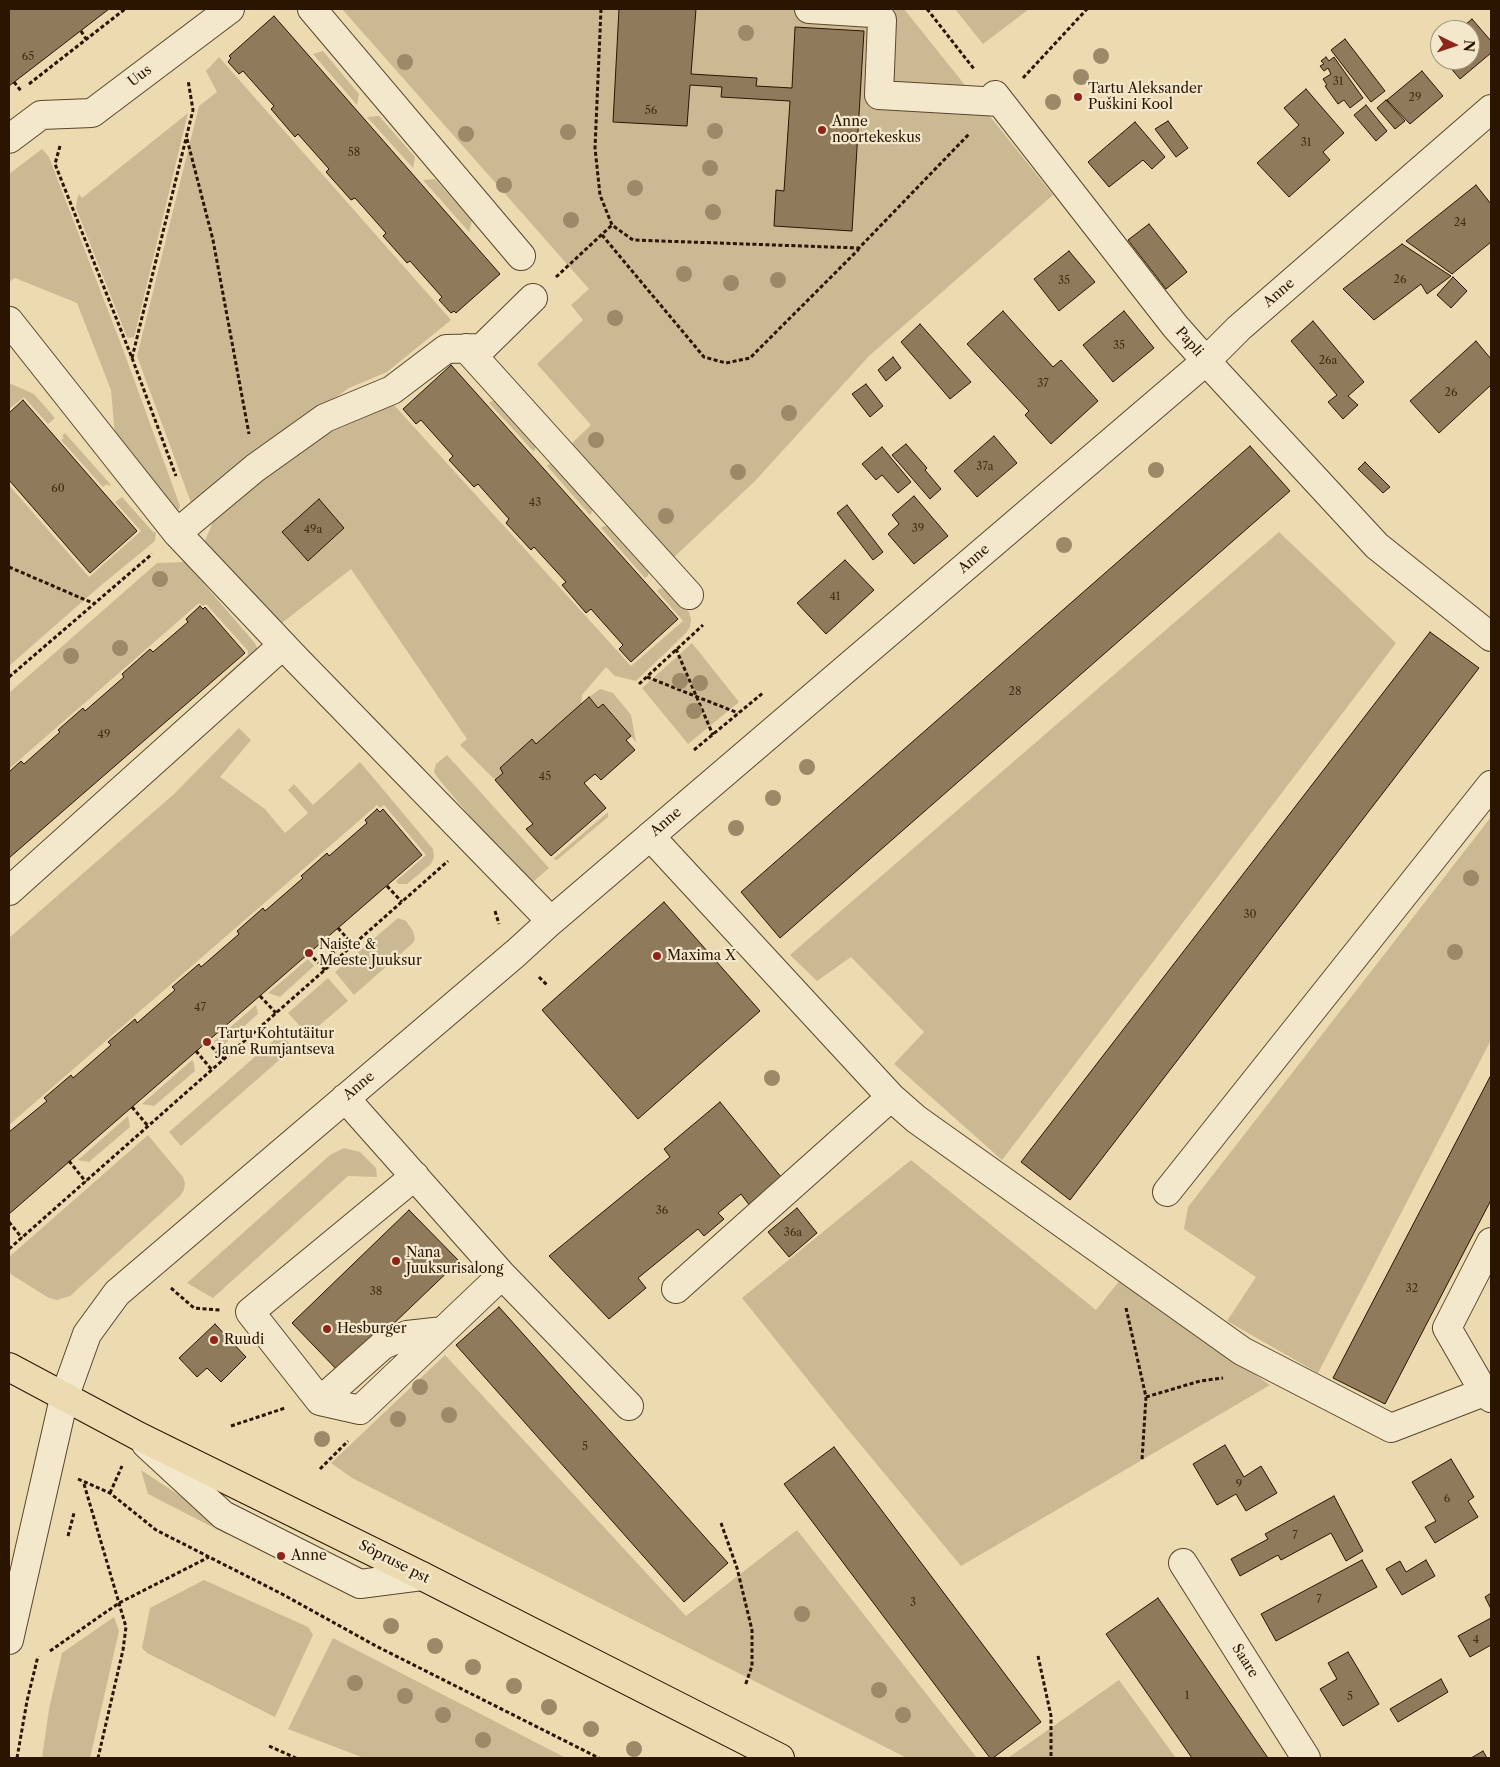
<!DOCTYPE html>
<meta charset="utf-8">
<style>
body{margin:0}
#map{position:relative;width:1500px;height:1767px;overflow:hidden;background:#ecdbb1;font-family:"Libre Caslon Text",serif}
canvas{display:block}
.frame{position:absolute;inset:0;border:10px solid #2b1400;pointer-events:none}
.north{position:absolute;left:1430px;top:20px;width:50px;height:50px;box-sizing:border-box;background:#f3e8cc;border:1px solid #a3937a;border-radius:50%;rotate:94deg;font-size:14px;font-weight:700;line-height:20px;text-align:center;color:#2b1400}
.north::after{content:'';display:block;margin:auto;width:18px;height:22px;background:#8f2418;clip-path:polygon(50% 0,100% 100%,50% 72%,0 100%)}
</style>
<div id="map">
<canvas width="1500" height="1767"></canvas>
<div class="frame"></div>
<div class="north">N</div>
</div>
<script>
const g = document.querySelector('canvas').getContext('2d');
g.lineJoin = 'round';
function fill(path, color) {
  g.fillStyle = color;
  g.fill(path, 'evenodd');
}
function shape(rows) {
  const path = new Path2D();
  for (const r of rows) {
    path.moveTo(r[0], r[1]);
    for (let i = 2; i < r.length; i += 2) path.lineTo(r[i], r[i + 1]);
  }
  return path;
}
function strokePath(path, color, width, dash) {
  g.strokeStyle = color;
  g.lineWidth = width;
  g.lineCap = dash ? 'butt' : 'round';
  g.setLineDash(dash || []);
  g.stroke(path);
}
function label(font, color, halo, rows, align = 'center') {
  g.font = font + ' "Libre Caslon Text",serif';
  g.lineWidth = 4.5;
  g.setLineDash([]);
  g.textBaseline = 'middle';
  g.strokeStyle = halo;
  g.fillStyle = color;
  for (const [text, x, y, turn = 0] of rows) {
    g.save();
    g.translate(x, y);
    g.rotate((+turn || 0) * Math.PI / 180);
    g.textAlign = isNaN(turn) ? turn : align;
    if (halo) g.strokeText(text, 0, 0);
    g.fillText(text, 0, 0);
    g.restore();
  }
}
const green = shape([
 [342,9,904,9,1053,195,869,356,754,482,672,559,569,446,591,425,537,364,583,320,571,305,589,289],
 [955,9,1029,9,983,44],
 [323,51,359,94,357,105,313,54],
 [219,57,451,320,387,372,349,388,254,455,193,508,137,356,199,106,217,92,206,71],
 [188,113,135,334,134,337,129,338,127,337,76,208,77,199,79,194,82,198],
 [379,116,415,157,413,168,367,117],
 [42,149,49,157,124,352,180,506,178,512,115,437,111,390,77,303,15,278,9,282,9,174],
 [435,179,472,221,469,232,423,180],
 [9,383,34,394,55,418,48,424,24,397,9,409],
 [501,400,537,440,535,450,533,451,489,403,492,401],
 [394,405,631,666,683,621,657,591,659,589,668,588,689,612,691,619,690,627,686,633,636,681,615,676,606,667,582,695,581,705,536,744,531,740,500,768,503,773,495,780,460,745,467,739,351,569,278,626,204,543,219,508,322,436],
 [65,433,111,485,109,486,107,484,103,487,61,440,64,438,62,436],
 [556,463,593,504,592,512,590,515,547,466,549,464],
 [9,485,89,577,141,531,115,502,122,497,154,533,156,531,155,541,99,587,9,666],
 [604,526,612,526,649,567,648,576,645,578,601,528],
 [1279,532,1396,643,1002,1160,894,1064,924,1032,851,957,817,981,790,955],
 [185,562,255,643,258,650,223,684,220,680,248,655,248,651,206,604,203,606,199,603,9,769,9,693,157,563],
 [692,643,739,702,688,744,642,688],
 [600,689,613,693,631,715,636,742,603,704,598,708,589,697],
 [239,728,251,740,220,777,265,809,285,833,308,813,288,790,294,784,313,805,360,762,433,849,434,857,431,864,407,884,398,884,396,881,426,855,384,805,380,808,377,805,9,1125,9,938,174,794],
 [447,755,549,868,533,882,526,883,437,777,434,772,436,764],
 [608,812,608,817,557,860,553,859],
 [1491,817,1491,1040,1318,1373,1227,1321,1256,1277,1184,1229,1188,1207],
 [398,918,406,921,413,931,415,939,413,943,354,995,335,972],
 [308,959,314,966,280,997,268,993],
 [328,978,348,1001,308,1035,288,1013],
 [256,1005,258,1014,220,1048,214,1041],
 [281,1034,293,1048,181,1146,169,1132],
 [192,1060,194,1063,195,1071,154,1106,142,1104],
 [128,1116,130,1127,89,1162,78,1160],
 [148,1135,183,1177,185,1183,184,1190,180,1196,70,1296,57,1300,49,1298,9,1273,9,1257],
 [344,1148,360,1152,376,1168,377,1177,348,1176,213,1298,187,1283,330,1155],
 [911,1160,1096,1310,1120,1280,1270,1385,961,1566,841,1421,742,1298],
 [445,1355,686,1616,797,1530,977,1758,907,1758,352,1478,331,1463],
 [141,1470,229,1528,228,1535,148,1494],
 [204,1580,308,1627,313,1635,275,1717,147,1653,142,1648,150,1608],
 [114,1617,119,1631,90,1758,42,1758,49,1709,62,1653],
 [333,1638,566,1758,364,1758,288,1729],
 [1119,1680,1176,1758,1008,1758]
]);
const building = shape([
 [9,9,109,9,9,86,9,9],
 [619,9,696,9,691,74,757,78,756,86,792,88,795,27,864,31,852,231,774,226,776,190,784,191,790,101,721,97,722,87,690,85,687,126,613,122,619,9],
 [274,16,500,274,456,313,454,311,451,313,439,300,442,297,410,261,407,263,383,236,386,233,355,198,351,200,326,172,329,169,298,134,295,137,271,109,274,106,243,71,239,74,228,62,231,58,229,56,274,16],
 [1472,19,1491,41,1491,53,1460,79,1444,60,1470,60,1470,30,1459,30,1472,19],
 [1345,39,1385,91,1371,102,1331,50,1345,39],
 [1326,57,1329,61,1334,57,1363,98,1350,108,1344,100,1338,104,1325,86,1327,85,1323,79,1331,74,1328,68,1324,71,1320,66,1324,64,1321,61,1326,57],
 [1422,71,1443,96,1410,124,1387,100,1422,71],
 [1306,89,1344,133,1323,152,1330,160,1289,197,1257,163,1299,125,1284,108,1306,89],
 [1386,100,1405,121,1395,129,1377,108,1386,100],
 [1366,105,1387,131,1376,141,1354,115,1366,105],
 [1168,121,1188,148,1176,157,1155,129,1168,121],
 [1135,122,1165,157,1152,169,1143,160,1109,187,1088,162,1135,122],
 [1476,185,1491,204,1491,242,1452,274,1406,241,1476,185],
 [1149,224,1187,272,1166,289,1128,240,1149,224],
 [1402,244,1451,276,1427,294,1421,284,1374,320,1343,289,1402,244],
 [1069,251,1095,282,1059,311,1034,279,1069,251],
 [1453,277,1467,291,1451,308,1437,295,1453,277],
 [1003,311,1053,367,1061,360,1098,401,1051,444,1025,415,1029,411,967,344,1003,311],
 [1124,311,1154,348,1113,382,1083,345,1124,311],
 [1313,321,1364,382,1348,396,1358,405,1343,419,1328,402,1337,395,1291,341,1313,321],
 [920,324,971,382,950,399,901,342,920,324],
 [1476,341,1491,359,1491,385,1439,433,1410,401,1476,341],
 [893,357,901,368,886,381,878,370,893,357],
 [451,365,678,619,631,662,619,649,623,645,591,609,586,613,562,585,566,582,534,547,531,550,506,523,509,519,478,484,474,487,449,460,453,456,421,420,416,424,403,409,451,365],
 [866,384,883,406,870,417,852,394,866,384],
 [23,400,137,531,90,573,9,480,9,413,23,400],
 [994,436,1017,463,977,497,954,471,994,436],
 [906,444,927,468,925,470,941,489,930,499,892,455,906,444],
 [1250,446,1290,491,780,938,741,892,1250,446],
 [882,447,911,482,898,493,882,475,876,480,862,464,882,447],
 [1365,462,1390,487,1383,493,1358,469,1365,462],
 [914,496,948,536,914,564,888,534,899,524,892,515,914,496],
 [319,499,344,528,308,561,282,532,319,499],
 [847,505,883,552,873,560,837,513,847,505],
 [845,560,874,590,826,634,797,603,845,560],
 [200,606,203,609,205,607,245,653,9,858,9,772,21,761,24,764,60,732,58,730,83,708,85,711,124,677,122,674,150,649,153,652,188,622,186,619,200,606],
 [1430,632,1479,668,1070,1200,1021,1162,1430,632],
 [589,697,598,708,603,704,631,736,626,740,635,750,601,780,595,774,584,783,606,808,551,856,526,829,533,824,495,780,503,773,500,768,532,739,536,744,589,697],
 [377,809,380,812,383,809,422,855,9,1214,9,1132,47,1101,44,1098,71,1075,73,1078,111,1045,108,1042,135,1019,137,1023,175,990,172,987,199,964,201,967,239,934,237,931,263,908,265,911,303,878,301,876,327,853,329,856,367,823,365,820,377,809],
 [664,902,760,1011,638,1119,542,1010,664,902],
 [1491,1075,1491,1200,1385,1404,1333,1378,1491,1075],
 [720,1102,786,1183,753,1210,741,1194,718,1213,724,1219,704,1236,698,1229,638,1278,646,1288,609,1319,549,1256,670,1157,664,1149,720,1102],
 [797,1208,817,1233,789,1257,768,1232,797,1208],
 [409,1210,459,1261,341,1374,292,1323,409,1210],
 [499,1307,728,1563,684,1602,456,1345,499,1307],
 [215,1324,246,1357,221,1382,207,1368,197,1377,179,1358,215,1324],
 [1225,1445,1244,1477,1261,1466,1277,1493,1246,1511,1236,1494,1217,1505,1193,1464,1225,1445],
 [834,1447,1041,1722,993,1758,990,1758,784,1484,834,1447],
 [1451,1459,1474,1497,1468,1501,1478,1517,1435,1543,1425,1527,1436,1521,1412,1482,1451,1459],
 [1334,1496,1363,1551,1346,1561,1331,1533,1281,1560,1278,1555,1240,1576,1231,1559,1268,1539,1265,1534,1334,1496],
 [1362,1560,1377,1587,1276,1641,1261,1614,1362,1560],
 [1426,1560,1435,1576,1402,1595,1386,1569,1400,1561,1406,1572,1426,1560],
 [1491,1593,1491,1609,1485,1597,1491,1593],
 [1158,1598,1268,1758,1192,1758,1106,1634,1158,1598],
 [1491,1618,1491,1645,1470,1657,1458,1636,1491,1618],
 [1348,1652,1379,1704,1343,1726,1320,1689,1337,1679,1328,1663,1348,1652],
 [1441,1679,1448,1692,1398,1722,1390,1709,1441,1679],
 [1483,1751,1487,1758,1471,1758,1483,1751]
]);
const path = shape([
 [601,9,595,148,600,195,612,225,633,240,859,248,970,133],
 [927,9,974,69],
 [81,31,86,39],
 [1023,78,1087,9],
 [14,82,21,91],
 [29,84,125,9],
 [187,139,213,240,249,434],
 [60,146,55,164,132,358,176,476],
 [602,235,704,357,726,363,750,358,859,249],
 [556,277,612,225],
 [132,358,193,110,188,80],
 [9,567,95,604],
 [676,649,713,735],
 [9,677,152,554],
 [647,677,738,713],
 [639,684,703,625],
 [694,750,764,692],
 [387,886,402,902],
 [495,911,499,924],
 [338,928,353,945],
 [323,941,338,958],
 [309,953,325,970],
 [539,977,547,985],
 [260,996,276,1013],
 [207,1042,224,1059],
 [196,1051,212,1070],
 [132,1107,148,1126],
 [69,1161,86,1182],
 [9,1222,22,1238],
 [9,1249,448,861],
 [171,1288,194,1308,220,1310],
 [1126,1308,1146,1397,1142,1460],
 [1146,1397,1200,1381,1223,1378],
 [231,1426,285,1408],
 [320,1469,348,1441],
 [78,1479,110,1493,156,1530,282,1594,376,1646,599,1758],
 [84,1484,126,1627,123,1650,98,1758],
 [110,1493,122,1466],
 [721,1523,737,1568,752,1630,752,1666,745,1686],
 [68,1536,74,1513],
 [50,1651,119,1603,209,1557],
 [1038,1656,1051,1716,1051,1758],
 [269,1746,296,1758],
 [17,1758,27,1701,38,1656]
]);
const minor = shape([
 [312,9,521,256],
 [809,9,872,13,882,20,879,95,1000,102],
 [995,95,1175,326,1206,361,1377,546,1491,637],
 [9,139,41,115,92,113,230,9],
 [9,321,177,533,297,660,551,921],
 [466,348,689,595],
 [177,533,255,468,325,418,392,390,446,349,482,348,533,298],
 [650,836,891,1097,916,1119,1242,1351,1391,1428,1484,1392],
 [9,891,283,645],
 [345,1098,502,1275,629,1406],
 [415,1176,250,1312,320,1401,360,1410,502,1275],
 [1167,1192,1491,785],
 [1491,1242,1447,1328,1484,1392,1491,1398],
 [676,1289,891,1097],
 [320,1401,383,1345,407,1335,443,1331],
 [146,1444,223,1515,360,1584,422,1576],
 [1183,1563,1306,1758],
 [9,1640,64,1398,87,1334,117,1293,516,953,551,921,1206,361,1239,328,1491,109]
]);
const major = shape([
 [9,1367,138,1436,422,1576,780,1758]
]);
const trees = [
 [746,33],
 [1101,56],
 [405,62],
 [1081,77],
 [1053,102],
 [715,131],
 [568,132],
 [466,134],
 [710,168],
 [504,185],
 [635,188],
 [713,212],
 [571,220],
 [684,274],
 [778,280],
 [731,283],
 [615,318],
 [789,413],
 [596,440],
 [1156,470],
 [738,472],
 [666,516],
 [1064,545],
 [160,579],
 [120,648],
 [71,656],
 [680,681],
 [700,683],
 [694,711],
 [807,767],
 [773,798],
 [736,828],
 [1471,878],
 [1455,952],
 [772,1078],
 [420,1387],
 [449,1415],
 [398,1419],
 [322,1439],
 [802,1614],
 [391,1626],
 [435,1646],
 [473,1667],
 [355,1683],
 [514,1686],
 [879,1690],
 [405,1696],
 [549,1707],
 [443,1715],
 [903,1715],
 [591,1729],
 [483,1740],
 [634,1749]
];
const markers = [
 [1078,97,5,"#8f2418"],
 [822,130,5,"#8f2418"],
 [309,953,5,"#8f2418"],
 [657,956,5,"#8f2418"],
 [207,1042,5,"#8f2418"],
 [396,1261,5,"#8f2418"],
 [327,1329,5,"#8f2418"],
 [214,1340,5,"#8f2418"],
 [281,1556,5,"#8f2418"]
];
const numberNames = [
 ["65",28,57],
 ["31",1338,82],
 ["29",1415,98],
 ["56",651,111],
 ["31",1306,143],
 ["58",354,153],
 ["24",1460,223],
 ["26",1400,280],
 ["35",1064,281],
 ["35",1119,346],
 ["26a",1328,361],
 ["37",1043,384],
 ["26",1451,393],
 ["37a",985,467],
 ["60",58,489],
 ["43",535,503],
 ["39",918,529],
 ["49a",313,530],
 ["41",835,597],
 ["28",1015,692],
 ["49",104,735],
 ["45",545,777],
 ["30",1250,915],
 ["47",200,1008],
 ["36",662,1211],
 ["36a",793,1233],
 ["32",1412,1289],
 ["38",376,1292],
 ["5",585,1447],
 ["9",1239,1485],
 ["6",1447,1499],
 ["7",1295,1536],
 ["7",1319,1600],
 ["3",913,1603],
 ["4",1476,1640],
 ["1",1187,1696],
 ["5",1350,1697]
];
const streetNames = [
 ["Uus",140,76,-38],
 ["Anne",1279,293,-41],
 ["Papli",1189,342,49],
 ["Anne",974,559,-41],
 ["Anne",666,822,-41],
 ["Anne",359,1086,-40],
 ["Sõpruse pst",394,1562,27],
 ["Saare",1245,1661,58]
];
const poiNames = [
 ["Tartu Aleksander",1088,89],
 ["Puškini Kool",1088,105],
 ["Anne",832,122],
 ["noortekeskus",832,138],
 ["Naiste &",319,945],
 ["Meeste Juuksur",319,961],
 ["Maxima X",667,956],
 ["Tartu Kohtutäitur",217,1034],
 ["Jane Rumjantseva",217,1050],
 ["Nana",406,1253],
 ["Juuksurisalong",406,1269],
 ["Hesburger",337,1329],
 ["Ruudi",224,1340],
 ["Anne",291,1556]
];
fill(green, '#cbb993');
fill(building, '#8f7b5c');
strokePath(building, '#2b1400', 1);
strokePath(minor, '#5b462c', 30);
strokePath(major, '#2b1400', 30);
strokePath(path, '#2b1400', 3, [4, 2.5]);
strokePath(minor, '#f3e8cc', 28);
strokePath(major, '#ecdbb1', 28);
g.fillStyle = '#9c8968';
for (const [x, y] of trees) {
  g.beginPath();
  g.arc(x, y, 8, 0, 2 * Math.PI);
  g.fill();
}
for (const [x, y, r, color] of markers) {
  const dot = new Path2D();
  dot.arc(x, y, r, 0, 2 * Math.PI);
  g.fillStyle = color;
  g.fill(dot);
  strokePath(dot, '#f3e8cc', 2);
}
label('11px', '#442e17', null, numberNames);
label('14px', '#2b1400', '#f3e8cc', streetNames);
label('14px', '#2b1400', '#f3e8cc', poiNames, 'left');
</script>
